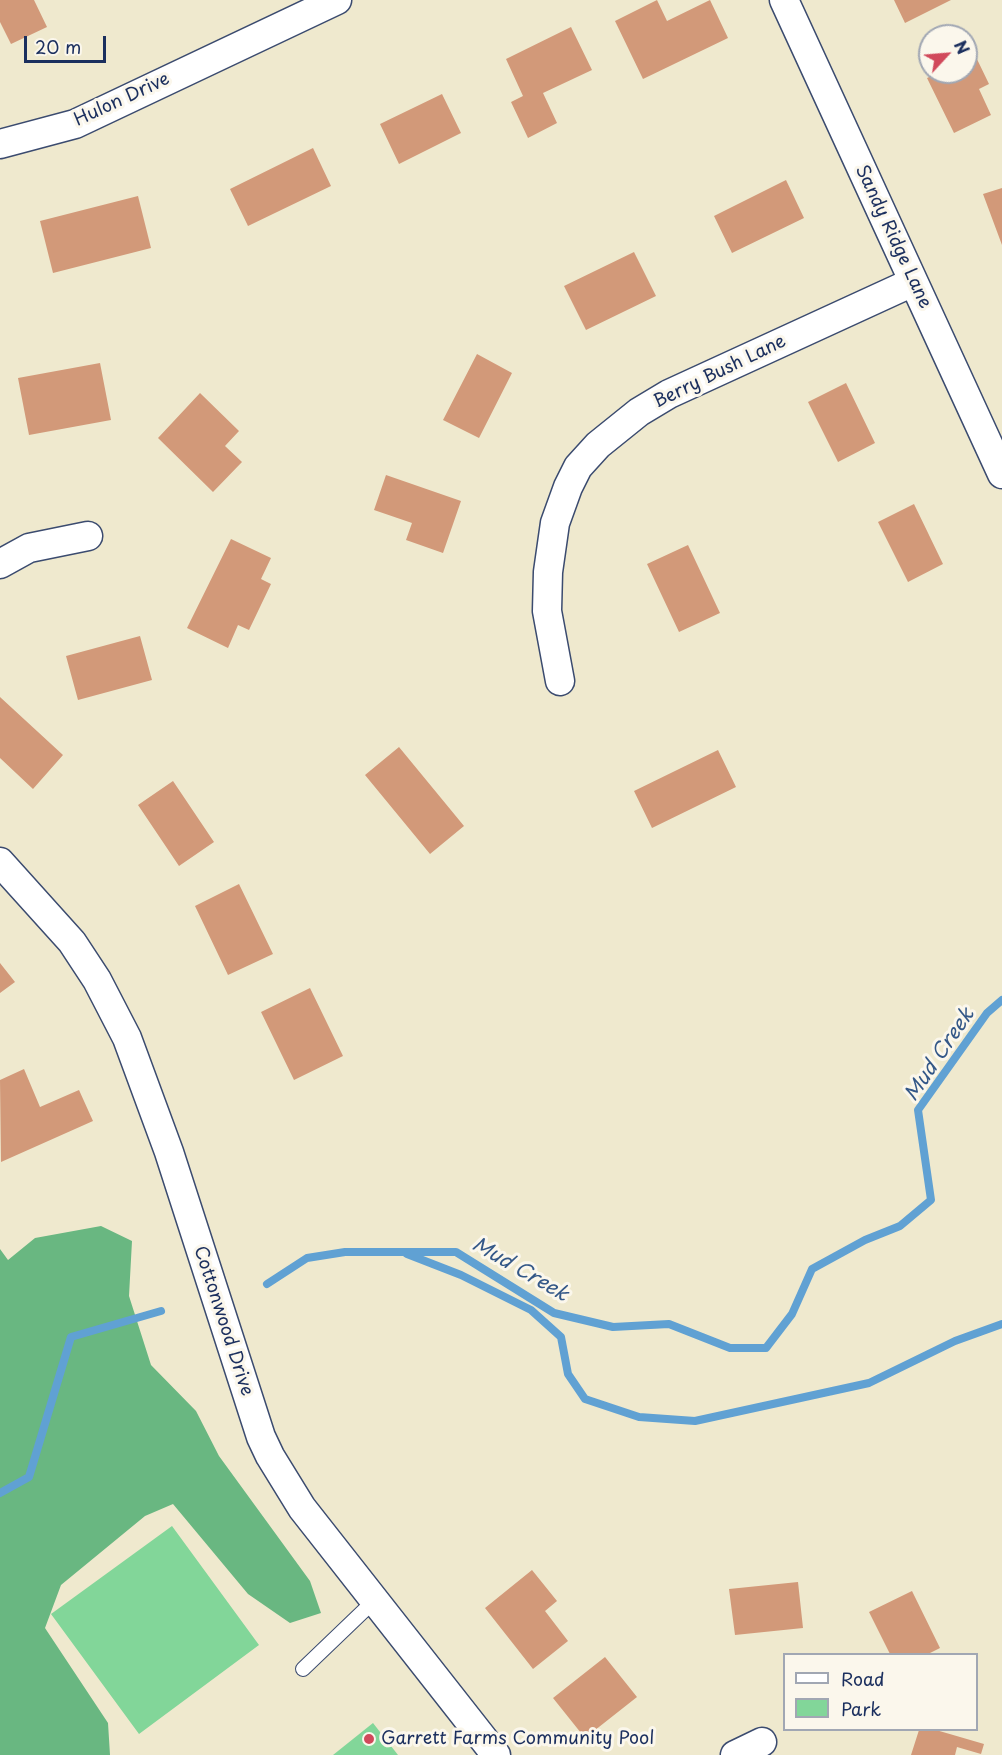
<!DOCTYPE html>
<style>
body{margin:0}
#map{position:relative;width:1002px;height:1755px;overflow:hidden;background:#efe9ce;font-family:"Playpen Sans",sans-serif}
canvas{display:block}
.legend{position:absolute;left:783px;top:1653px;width:195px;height:78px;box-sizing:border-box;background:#fbf7ec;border:2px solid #a1a7b3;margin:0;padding:8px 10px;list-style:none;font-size:18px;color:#1b2f5e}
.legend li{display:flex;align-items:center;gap:12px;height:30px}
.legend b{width:30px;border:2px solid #a1a7b3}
.north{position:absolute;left:918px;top:24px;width:60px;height:60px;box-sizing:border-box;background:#fbf7ec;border:2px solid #a1a7b3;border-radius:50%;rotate:64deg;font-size:16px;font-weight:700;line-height:24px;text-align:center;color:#1b2f5e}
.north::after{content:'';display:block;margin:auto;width:21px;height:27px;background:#d1495b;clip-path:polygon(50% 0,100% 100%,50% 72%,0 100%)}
.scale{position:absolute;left:24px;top:36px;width:82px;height:27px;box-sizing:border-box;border:3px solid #1b2f5e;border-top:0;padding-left:8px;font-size:18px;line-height:21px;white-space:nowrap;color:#1b2f5e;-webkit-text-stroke:4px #fbf7ec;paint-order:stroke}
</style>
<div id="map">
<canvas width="1002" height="1755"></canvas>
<ul class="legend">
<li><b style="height:8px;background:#fff"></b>Road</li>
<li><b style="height:16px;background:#82d699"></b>Park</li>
</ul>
<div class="north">N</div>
<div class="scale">20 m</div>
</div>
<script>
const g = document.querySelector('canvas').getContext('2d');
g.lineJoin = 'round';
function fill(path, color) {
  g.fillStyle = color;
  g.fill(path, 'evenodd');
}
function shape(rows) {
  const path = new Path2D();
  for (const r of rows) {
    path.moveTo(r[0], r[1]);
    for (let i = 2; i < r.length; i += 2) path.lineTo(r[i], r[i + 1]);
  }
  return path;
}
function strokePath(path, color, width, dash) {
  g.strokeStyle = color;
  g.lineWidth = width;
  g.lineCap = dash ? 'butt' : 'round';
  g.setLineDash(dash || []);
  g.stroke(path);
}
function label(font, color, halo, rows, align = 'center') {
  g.font = font + ' "Playpen Sans",sans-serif';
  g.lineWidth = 6;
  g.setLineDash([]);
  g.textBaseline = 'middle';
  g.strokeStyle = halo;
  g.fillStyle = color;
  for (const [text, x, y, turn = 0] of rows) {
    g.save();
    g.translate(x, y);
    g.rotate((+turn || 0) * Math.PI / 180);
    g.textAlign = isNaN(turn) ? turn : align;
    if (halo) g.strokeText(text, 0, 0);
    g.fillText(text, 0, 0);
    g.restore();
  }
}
const green = shape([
 [172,1526,259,1645,139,1734,51,1614],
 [373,1723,398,1755,333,1755]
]);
const forest = shape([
 [101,1226,132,1241,129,1296,151,1365,196,1411,219,1456,310,1581,321,1613,290,1623,248,1594,173,1504,145,1516,61,1585,45,1628,108,1723,110,1755,0,1755,0,1249,8,1260,35,1238]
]);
const stream = shape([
 [407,1254,461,1275,531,1310,561,1337,568,1374,585,1399,639,1417,695,1421,869,1383,955,1341,1002,1324],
 [267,1284,307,1258,345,1252,456,1252,554,1313,613,1327,669,1324,730,1348,766,1348,792,1314,812,1269,865,1240,900,1226,931,1200,918,1110,987,1013,1002,1000],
 [0,1493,29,1477,71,1337,161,1311]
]);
const building = shape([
 [0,0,34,0,47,27,11,44,0,22],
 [657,0,667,21,710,0,728,38,643,79,615,21],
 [894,0,951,0,905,23],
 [571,27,592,70,543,93,557,123,528,138,511,102,523,96,506,59],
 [975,55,989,84,979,89,991,115,954,133,927,78,940,72,966,72,966,59],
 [442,94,461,133,399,164,380,124],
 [313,148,331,186,248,226,230,189],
 [786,180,804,218,732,253,714,216],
 [1002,188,1002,245,983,194],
 [138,196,151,248,53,273,40,221],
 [634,252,656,296,586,330,564,286],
 [477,354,512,373,479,438,443,420],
 [100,363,111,420,29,435,18,378],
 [846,383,875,443,838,462,808,402],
 [200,393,239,431,225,446,242,462,213,492,158,438],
 [386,475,461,501,443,553,406,540,412,523,374,510],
 [914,504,943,564,908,582,878,522],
 [231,539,271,558,261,579,271,584,249,630,238,625,228,648,187,628],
 [688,545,720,613,679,632,647,564],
 [140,636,152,680,78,700,66,656],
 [0,697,63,755,33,789,0,758],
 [399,747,464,826,430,854,365,775],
 [718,750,736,787,652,828,634,791],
 [173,781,214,842,179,866,138,805],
 [239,884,273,954,228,975,195,906],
 [0,963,15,982,0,993],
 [310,988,343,1056,294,1080,261,1012],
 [24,1069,40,1107,79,1090,93,1121,1,1162,0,1080],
 [532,1570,557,1601,545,1611,568,1641,533,1669,485,1608],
 [798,1582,803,1628,735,1635,729,1589],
 [912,1591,940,1648,928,1654,890,1654,869,1612],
 [605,1657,637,1697,585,1738,553,1698],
 [919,1730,936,1730,984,1744,981,1754,957,1747,955,1755,911,1755]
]);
const lane = shape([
 [303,1669,375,1600]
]);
const street = shape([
 [784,0,1002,474],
 [0,144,75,124,337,0],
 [0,564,29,548,88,536],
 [560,681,547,611,548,572,555,523,568,487,578,467,598,445,639,412,669,394,913,282],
 [0,862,72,942,97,980,127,1038,169,1152,261,1437,270,1456,302,1508,496,1755],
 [735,1755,762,1742]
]);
const markers = [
 [369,1739,6,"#d1495b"]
];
const streetNames = [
 ["Hulon Drive",122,100,-25],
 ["Sandy Ridge Lane",893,237,65],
 ["Berry Bush Lane",720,372,-26],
 ["Cottonwood Drive",223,1321,72]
];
const poiNames = [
 ["Garrett Farms Community Pool",381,1739]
];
const waterNames = [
 ["Mud Creek",940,1055,-56],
 ["Mud Creek",520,1270,30]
];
fill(green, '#82d699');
fill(forest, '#69b781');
strokePath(stream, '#60a1d3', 8);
fill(building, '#d29979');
strokePath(lane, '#3b4b6f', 16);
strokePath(street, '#3b4b6f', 31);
strokePath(lane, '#fff', 14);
strokePath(street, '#fff', 28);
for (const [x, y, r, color] of markers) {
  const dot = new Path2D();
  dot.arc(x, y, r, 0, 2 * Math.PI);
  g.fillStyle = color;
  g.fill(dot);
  strokePath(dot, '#fbf7ec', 2);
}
label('18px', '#1b2f5e', '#fbf7ec', streetNames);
label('18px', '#1b2f5e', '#fbf7ec', poiNames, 'left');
label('italic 20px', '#335787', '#fbf7ec', waterNames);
</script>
